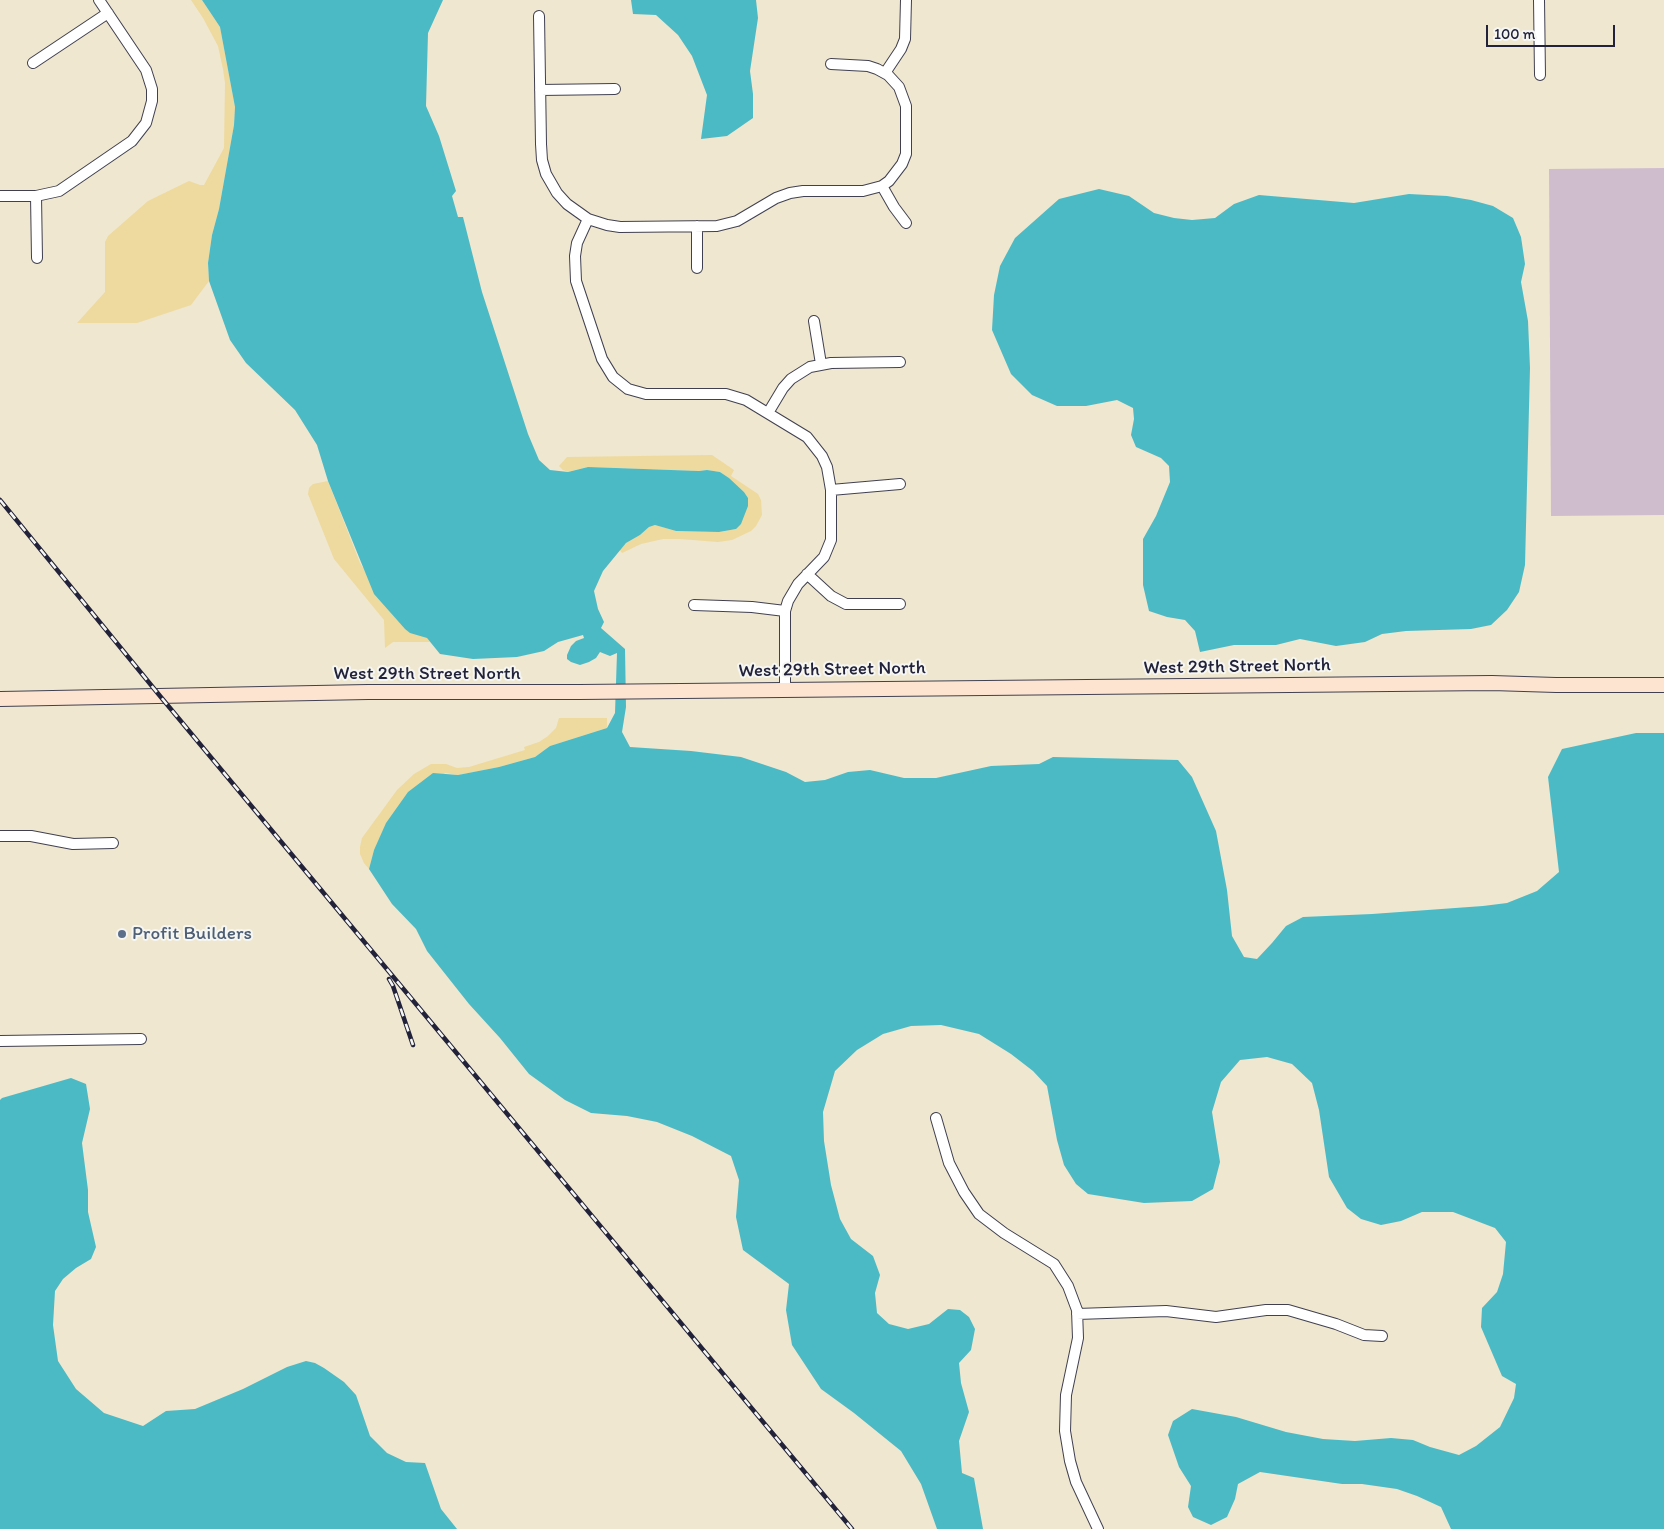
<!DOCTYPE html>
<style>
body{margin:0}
#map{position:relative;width:1664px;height:1529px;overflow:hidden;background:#efe7cf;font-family:Itim,sans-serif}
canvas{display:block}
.scale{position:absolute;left:1486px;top:25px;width:129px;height:22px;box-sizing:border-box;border:2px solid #22223b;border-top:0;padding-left:6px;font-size:15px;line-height:18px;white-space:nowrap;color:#22223b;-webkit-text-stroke:4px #f6f6f2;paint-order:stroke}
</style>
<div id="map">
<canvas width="1664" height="1529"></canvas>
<div class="scale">100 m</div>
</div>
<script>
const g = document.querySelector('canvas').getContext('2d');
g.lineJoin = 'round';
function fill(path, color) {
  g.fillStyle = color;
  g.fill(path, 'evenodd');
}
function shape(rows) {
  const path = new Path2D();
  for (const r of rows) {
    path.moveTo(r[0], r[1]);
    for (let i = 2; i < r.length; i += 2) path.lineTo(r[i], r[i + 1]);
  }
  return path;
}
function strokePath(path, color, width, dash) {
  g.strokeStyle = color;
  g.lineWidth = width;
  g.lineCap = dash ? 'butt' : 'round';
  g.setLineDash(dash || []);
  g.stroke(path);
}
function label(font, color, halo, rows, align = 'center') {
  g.font = font + ' Itim,sans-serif';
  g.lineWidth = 4;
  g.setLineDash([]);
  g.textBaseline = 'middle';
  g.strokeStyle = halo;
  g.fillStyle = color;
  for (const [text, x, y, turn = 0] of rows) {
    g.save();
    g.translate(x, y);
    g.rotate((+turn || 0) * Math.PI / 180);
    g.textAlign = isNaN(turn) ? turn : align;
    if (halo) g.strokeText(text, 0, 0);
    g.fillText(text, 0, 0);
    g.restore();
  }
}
const industrial = shape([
 [1664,168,1664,515,1551,516,1549,169]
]);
const sand = shape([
 [191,0,202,0,220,27,235,107,234,125,219,209,212,235,208,263,209,281,191,305,137,323,77,323,105,292,105,242,108,236,148,201,189,181,200,185,204,185,224,148,225,83,223,69,218,46,203,18],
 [712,455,734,470,731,476,758,494,761,500,762,515,756,526,751,531,732,540,718,542,680,539,663,539,641,544,622,553,619,549,626,543,640,535,649,527,655,525,676,531,719,532,736,529,748,498,744,492,729,478,720,472,707,470,699,471,588,467,568,472,563,470,559,466,567,457],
 [328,481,360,563,392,614,405,629,427,638,430,642,393,642,385,648,384,620,334,559,308,494,309,488,313,484],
 [559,718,607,718,607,728,550,746,535,757,499,767,458,775,445,773,374,850,369,869,364,863,360,854,360,847,362,838,397,790,414,774,431,764,446,764,457,768,469,767,525,750,524,747,539,742,548,736,556,728]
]);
const water = shape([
 [202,0,443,0,428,33,426,106,439,136,456,191,452,196,458,217,463,217,482,292,528,434,539,460,550,470,568,472,588,467,699,471,707,470,720,472,729,478,744,492,748,498,748,506,741,524,736,529,719,532,676,531,655,525,649,527,640,535,626,543,603,571,594,591,598,609,604,622,601,628,625,649,626,707,622,732,630,747,691,751,741,757,786,772,805,782,825,780,848,772,870,770,904,778,936,778,991,766,1039,764,1053,757,1178,760,1192,777,1216,831,1227,890,1232,936,1244,957,1257,959,1272,943,1286,926,1303,917,1372,914,1483,906,1507,903,1537,891,1559,872,1548,777,1562,749,1636,733,1664,733,1664,1529,1451,1529,1441,1507,1417,1496,1397,1489,1362,1484,1342,1484,1260,1472,1238,1484,1235,1499,1227,1517,1211,1525,1193,1517,1188,1507,1191,1486,1179,1467,1168,1435,1173,1421,1192,1409,1236,1417,1286,1432,1323,1439,1355,1441,1391,1438,1413,1440,1430,1447,1459,1455,1476,1446,1500,1427,1514,1398,1516,1384,1502,1376,1481,1327,1482,1308,1497,1292,1503,1274,1506,1242,1495,1228,1453,1212,1422,1212,1401,1221,1381,1225,1361,1219,1347,1208,1329,1177,1319,1110,1312,1083,1292,1064,1267,1057,1240,1060,1221,1082,1212,1112,1220,1162,1213,1189,1192,1201,1144,1203,1088,1194,1076,1184,1064,1165,1057,1140,1047,1086,1033,1071,1011,1054,979,1034,941,1025,911,1026,883,1034,857,1050,835,1071,823,1112,824,1141,831,1185,840,1219,851,1239,873,1256,880,1275,875,1293,877,1313,889,1324,908,1329,929,1324,948,1309,960,1310,969,1317,975,1329,971,1350,959,1363,961,1383,969,1412,959,1441,962,1473,974,1478,983,1529,937,1529,921,1484,901,1451,854,1413,821,1389,792,1345,786,1310,789,1284,743,1250,736,1217,739,1180,731,1156,692,1136,657,1122,627,1116,591,1113,565,1100,529,1074,500,1038,469,1004,427,951,416,929,392,904,369,869,374,850,386,823,408,792,433,773,458,775,499,767,535,757,550,746,607,728,615,713,617,653,610,656,600,652,596,658,589,662,580,665,571,662,567,659,567,655,571,646,576,641,584,638,583,635,558,642,544,651,517,657,473,659,440,654,427,638,410,633,405,629,374,594,328,481,317,445,295,410,246,363,230,340,209,281,208,263,212,235,219,209,234,125,235,107,220,27],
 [631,0,756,0,758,18,750,71,753,94,753,118,727,136,701,139,707,95,692,56,678,35,656,15,633,14],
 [1099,189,1129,196,1154,213,1174,218,1192,220,1215,218,1234,204,1259,195,1354,203,1409,194,1447,196,1471,200,1493,206,1513,218,1521,237,1525,264,1521,282,1528,321,1530,368,1525,565,1519,592,1507,610,1491,625,1471,629,1406,631,1382,634,1365,642,1336,646,1300,639,1276,645,1234,645,1200,652,1195,631,1185,620,1167,617,1149,611,1143,585,1143,539,1156,516,1170,482,1169,466,1161,458,1136,447,1131,435,1134,419,1133,408,1117,400,1086,406,1057,406,1032,395,1011,374,992,330,994,295,1000,266,1015,238,1059,199],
 [71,1078,86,1084,90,1109,82,1143,88,1190,88,1212,96,1247,91,1259,76,1268,63,1279,55,1291,53,1325,58,1361,76,1389,104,1413,143,1426,166,1411,195,1409,243,1389,287,1367,306,1361,315,1363,324,1368,344,1382,356,1395,370,1436,387,1453,406,1462,425,1463,441,1509,457,1529,0,1529,0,1100,2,1098]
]);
const street = shape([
 [1539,0,1540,75],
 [539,16,541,144,542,160,546,174,557,193,567,204,588,219,607,225,620,227,717,226,737,221,776,198,790,193,803,191,863,191,882,186,889,181,902,164,906,154,906,106,899,87,888,75,877,69,868,66,831,64],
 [33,63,108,13],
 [885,73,901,49,905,39,906,0],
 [540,90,615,89],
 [882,186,894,207,906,223],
 [0,196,36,196,59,191,132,141,146,123,152,101,152,89,146,70,99,0],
 [36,196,37,258],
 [588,219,577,243,575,256,576,281,602,359,613,377,628,389,646,394,726,394,746,400,807,437,822,456,827,467,831,490,831,540,824,557,798,584,788,601,785,611,785,690],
 [697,226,697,268],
 [814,321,821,364],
 [768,413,783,388,791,379,810,367,831,363,900,362],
 [831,490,900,484],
 [807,574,831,596,846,604,900,604],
 [694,605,752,607,785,611],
 [0,836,31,836,73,844,113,843],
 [0,1041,141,1039],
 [936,1118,949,1163,964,1192,979,1214,1004,1233,1054,1264,1068,1286,1077,1310,1078,1338,1066,1395,1065,1431,1070,1461,1076,1482,1098,1529],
 [1077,1314,1166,1311,1216,1317,1266,1310,1288,1310,1336,1324,1364,1335,1382,1336]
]);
const secondary = shape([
 [0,699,368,692,580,692,1492,683,1556,685,1664,685]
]);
const rail = shape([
 [0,500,160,696,852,1529],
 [389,979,393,986,413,1045]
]);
const markers = [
 [122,934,5,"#5c6f8a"]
];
const streetNames = [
 ["West 29th Street North",1237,667,-1],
 ["West 29th Street North",832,670,-1],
 ["West 29th Street North",427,674]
];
const serviceNames = [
 ["Profit Builders",132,934]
];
fill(industrial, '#cfbdce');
fill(sand, '#eeda9e');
fill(water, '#4cbac5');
strokePath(street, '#414051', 12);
strokePath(secondary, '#414051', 16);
strokePath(street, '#fff', 10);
strokePath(secondary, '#fde4d0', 14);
strokePath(rail, '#22223b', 4.5);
strokePath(rail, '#f6f6f2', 2.5, [8]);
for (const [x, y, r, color] of markers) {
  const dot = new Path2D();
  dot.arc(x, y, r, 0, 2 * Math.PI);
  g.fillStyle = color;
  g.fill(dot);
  strokePath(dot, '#f6f6f2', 2);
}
label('19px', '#22223b', '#f6f6f2', streetNames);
label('19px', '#4e5e75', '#f6f6f2', serviceNames, 'left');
</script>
